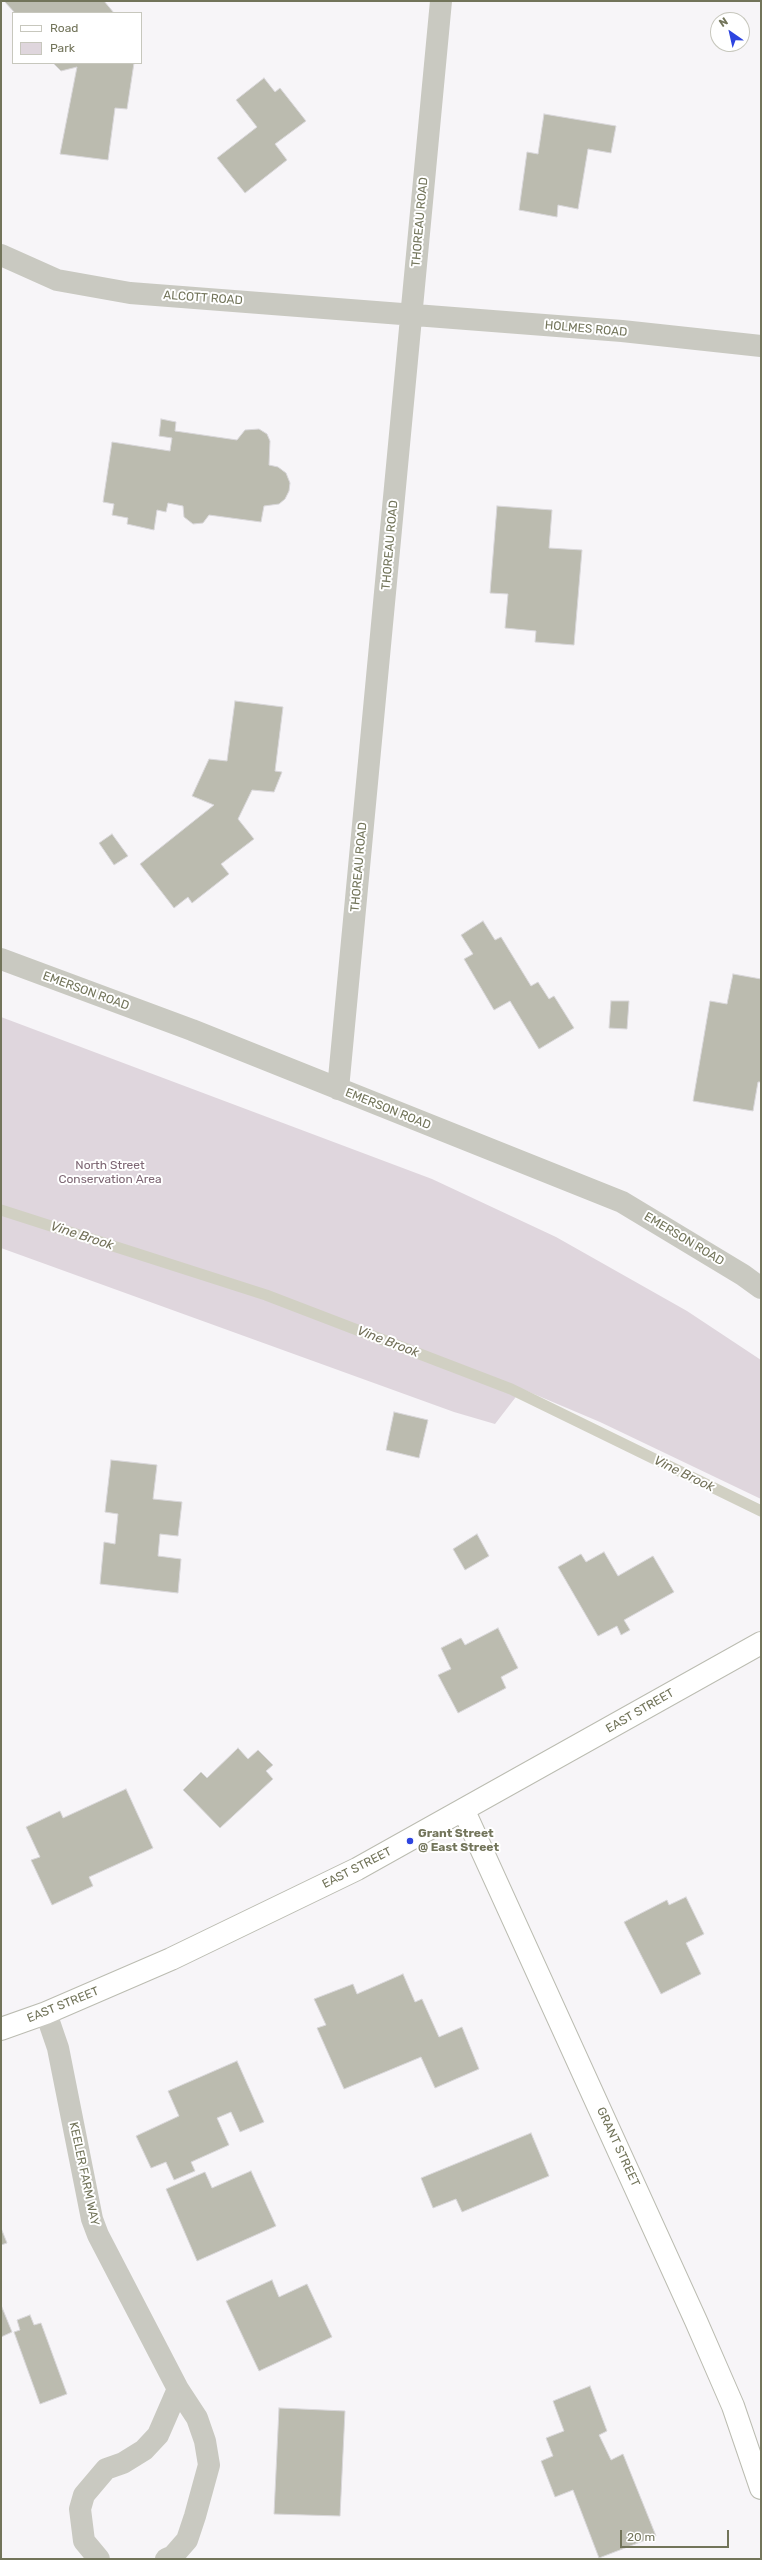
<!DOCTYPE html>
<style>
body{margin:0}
#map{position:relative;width:762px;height:2560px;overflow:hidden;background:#f7f5f8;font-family:Rubik,sans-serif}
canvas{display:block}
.frame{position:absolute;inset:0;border:2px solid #72745a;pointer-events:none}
.legend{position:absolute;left:12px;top:12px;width:130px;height:52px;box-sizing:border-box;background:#fff;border:1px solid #c7c7bd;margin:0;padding:5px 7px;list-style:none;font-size:12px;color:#72745a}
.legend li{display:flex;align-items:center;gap:8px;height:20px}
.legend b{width:20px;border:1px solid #c7c7bd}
.north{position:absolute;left:710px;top:12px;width:40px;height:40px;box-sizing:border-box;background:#fff;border:1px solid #c7c7bd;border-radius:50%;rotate:326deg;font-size:11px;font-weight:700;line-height:16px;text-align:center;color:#72745a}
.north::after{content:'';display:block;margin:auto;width:14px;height:18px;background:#2d44e0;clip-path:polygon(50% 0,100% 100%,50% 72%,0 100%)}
.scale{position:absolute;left:620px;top:2530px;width:109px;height:18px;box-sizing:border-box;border:2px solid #72745a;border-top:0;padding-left:5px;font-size:12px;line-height:14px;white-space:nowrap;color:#72745a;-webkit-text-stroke:3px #fff;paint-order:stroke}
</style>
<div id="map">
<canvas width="762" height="2560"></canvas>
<div class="frame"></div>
<ul class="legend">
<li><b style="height:5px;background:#fff"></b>Road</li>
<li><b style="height:11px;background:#dfd6dd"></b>Park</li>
</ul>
<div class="north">N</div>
<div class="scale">20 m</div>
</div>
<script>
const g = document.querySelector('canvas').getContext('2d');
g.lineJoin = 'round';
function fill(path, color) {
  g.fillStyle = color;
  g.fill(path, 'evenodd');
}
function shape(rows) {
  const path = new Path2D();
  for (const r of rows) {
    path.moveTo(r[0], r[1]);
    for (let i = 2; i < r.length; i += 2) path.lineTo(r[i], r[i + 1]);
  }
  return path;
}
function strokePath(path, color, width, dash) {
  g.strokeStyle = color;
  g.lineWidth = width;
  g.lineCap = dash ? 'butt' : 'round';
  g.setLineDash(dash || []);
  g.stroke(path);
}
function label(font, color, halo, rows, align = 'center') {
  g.font = font + ' Rubik,sans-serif';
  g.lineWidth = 4;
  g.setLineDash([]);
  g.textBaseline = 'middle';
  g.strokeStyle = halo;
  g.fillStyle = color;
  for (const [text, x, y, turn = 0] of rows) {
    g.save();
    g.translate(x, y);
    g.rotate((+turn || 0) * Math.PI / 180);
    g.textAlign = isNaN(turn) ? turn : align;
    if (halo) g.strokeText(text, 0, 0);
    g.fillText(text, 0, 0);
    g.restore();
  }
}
const green = shape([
 [1,1017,432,1179,556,1237,687,1311,761,1360,761,1499,600,1422,522,1389,495,1424,454,1412,1,1248]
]);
const stream = shape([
 [1,1210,266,1295,511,1389,761,1511]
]);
const building = shape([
 [4,1,104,1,114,13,15,13,4,1],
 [53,63,134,63,127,109,115,108,108,160,60,154,77,67,61,71,53,63],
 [264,78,275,92,280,88,306,121,275,144,287,160,245,193,217,158,257,127,236,100,264,78],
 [544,114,616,126,611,153,588,149,578,209,558,205,557,217,519,210,527,152,538,154,544,114],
 [161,419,176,422,175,431,237,440,245,430,259,429,267,434,270,441,269,465,278,467,286,473,290,483,289,491,285,499,279,504,264,506,261,522,209,515,203,523,193,524,184,517,183,506,168,503,166,512,157,510,154,530,127,524,128,518,112,515,114,504,103,502,112,442,170,451,172,438,159,436,161,419],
 [497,506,552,510,549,548,582,550,574,645,535,642,536,631,505,628,508,594,490,593,497,506],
 [235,701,283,707,275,771,282,772,274,792,252,790,238,819,254,839,221,864,229,874,192,903,188,897,174,908,140,864,214,805,192,796,209,759,227,761,235,701],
 [112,834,128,856,114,865,99,843,112,834],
 [483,921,495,940,501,937,531,986,538,982,549,999,554,996,574,1028,539,1049,510,1001,494,1010,464,959,473,954,461,935,483,921],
 [733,974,761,979,761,1082,758,1082,753,1111,693,1101,710,1001,727,1004,733,974],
 [611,1001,629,1001,627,1029,609,1028,611,1001],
 [394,1412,428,1420,419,1458,386,1450,394,1412],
 [111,1460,157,1465,153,1499,182,1502,178,1536,160,1534,158,1556,181,1559,178,1593,100,1584,104,1542,115,1544,118,1514,105,1512,111,1460],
 [477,1534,489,1556,465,1570,453,1549,477,1534],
 [604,1552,618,1576,653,1556,674,1592,624,1620,630,1630,621,1635,617,1626,598,1636,558,1567,581,1554,586,1562,604,1552],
 [498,1628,518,1668,501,1677,506,1688,458,1713,438,1675,451,1669,441,1648,461,1638,465,1645,498,1628],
 [238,1748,248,1759,258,1750,273,1765,266,1771,273,1779,220,1828,183,1790,201,1772,207,1778,238,1748],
 [126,1789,153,1848,89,1877,93,1886,52,1905,31,1860,40,1857,26,1827,60,1811,63,1818,126,1789],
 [686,1897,704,1934,686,1943,701,1974,661,1994,624,1922,667,1900,669,1905,686,1897],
 [403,1974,415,2002,422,1999,439,2037,462,2027,479,2069,435,2088,421,2057,344,2089,317,2028,326,2025,314,1999,353,1984,357,1994,403,1974],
 [237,2061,264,2122,240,2132,231,2112,217,2118,229,2145,191,2162,195,2171,174,2180,166,2162,151,2168,136,2136,179,2116,168,2091,237,2061],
 [531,2133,549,2176,462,2212,456,2199,433,2208,421,2178,531,2133],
 [251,2171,276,2226,197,2261,166,2189,205,2172,212,2188,251,2171],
 [1,2228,7,2243,1,2245,1,2228],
 [272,2280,279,2297,307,2284,332,2337,259,2371,226,2301,272,2280],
 [1,2305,12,2332,1,2337,1,2305],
 [30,2315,34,2325,41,2323,67,2394,40,2404,14,2332,20,2330,17,2320,30,2315],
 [590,2386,607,2431,599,2435,611,2460,623,2454,656,2536,599,2558,573,2490,555,2497,541,2461,553,2456,546,2438,564,2431,553,2401,590,2386],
 [279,2408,345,2411,340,2516,274,2514,279,2408]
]);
const street = shape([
 [1,255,57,280,130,293,622,331,761,346],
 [1,959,192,1030,622,1202,743,1275,761,1288],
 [338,1089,441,1],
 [46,2013,58,2048,92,2219,98,2235,178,2389,197,2418,205,2441,209,2465,195,2516,187,2540,173,2556,166,2559],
 [99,2559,84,2541,80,2509,84,2495,106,2469,123,2463,144,2450,158,2435,178,2389]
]);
const secondary = shape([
 [464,1811,696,2321,733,2406,761,2488],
 [1,2029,46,2013,171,1959,357,1869,761,1643]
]);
const markers = [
 [410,1841,4,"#2d44e0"]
];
const streetNames = [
 ["THOREAU ROAD",420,222,-85],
 ["ALCOTT ROAD",203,298,4],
 ["HOLMES ROAD",586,329,5],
 ["THOREAU ROAD",390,545,-85],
 ["THOREAU ROAD",359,867,-85],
 ["EMERSON ROAD",86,991,20],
 ["EMERSON ROAD",388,1109,22],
 ["EMERSON ROAD",684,1239,31],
 ["EAST STREET",640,1711,-30],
 ["EAST STREET",357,1868,-27],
 ["EAST STREET",63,2005,-22],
 ["GRANT STREET",618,2147,65],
 ["KEELER FARM WAY",84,2174,78]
];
const parkNames = [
 ["North Street",110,1166],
 ["Conservation Area",110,1180]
];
const poiNames = [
 ["Grant Street",418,1834],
 ["@ East Street",418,1848]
];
const waterNames = [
 ["Vine Brook",82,1236,18],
 ["Vine Brook",388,1342,21],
 ["Vine Brook",684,1474,26]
];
fill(green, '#dfd6dd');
strokePath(stream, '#d1d0c3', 11);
fill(building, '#bbbbaf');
strokePath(building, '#d9d7da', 1);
strokePath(secondary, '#bbbcb1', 24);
strokePath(street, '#c9c9c1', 22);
strokePath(secondary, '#fff', 22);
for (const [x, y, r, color] of markers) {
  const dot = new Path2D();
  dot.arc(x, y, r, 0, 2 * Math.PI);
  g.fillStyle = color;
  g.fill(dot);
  strokePath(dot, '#fff', 1.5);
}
label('12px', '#72745a', '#fff', streetNames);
label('12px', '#7d6673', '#fff', parkNames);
label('bold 12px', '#72745a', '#fff', poiNames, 'left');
label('italic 13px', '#737159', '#fff', waterNames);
</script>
